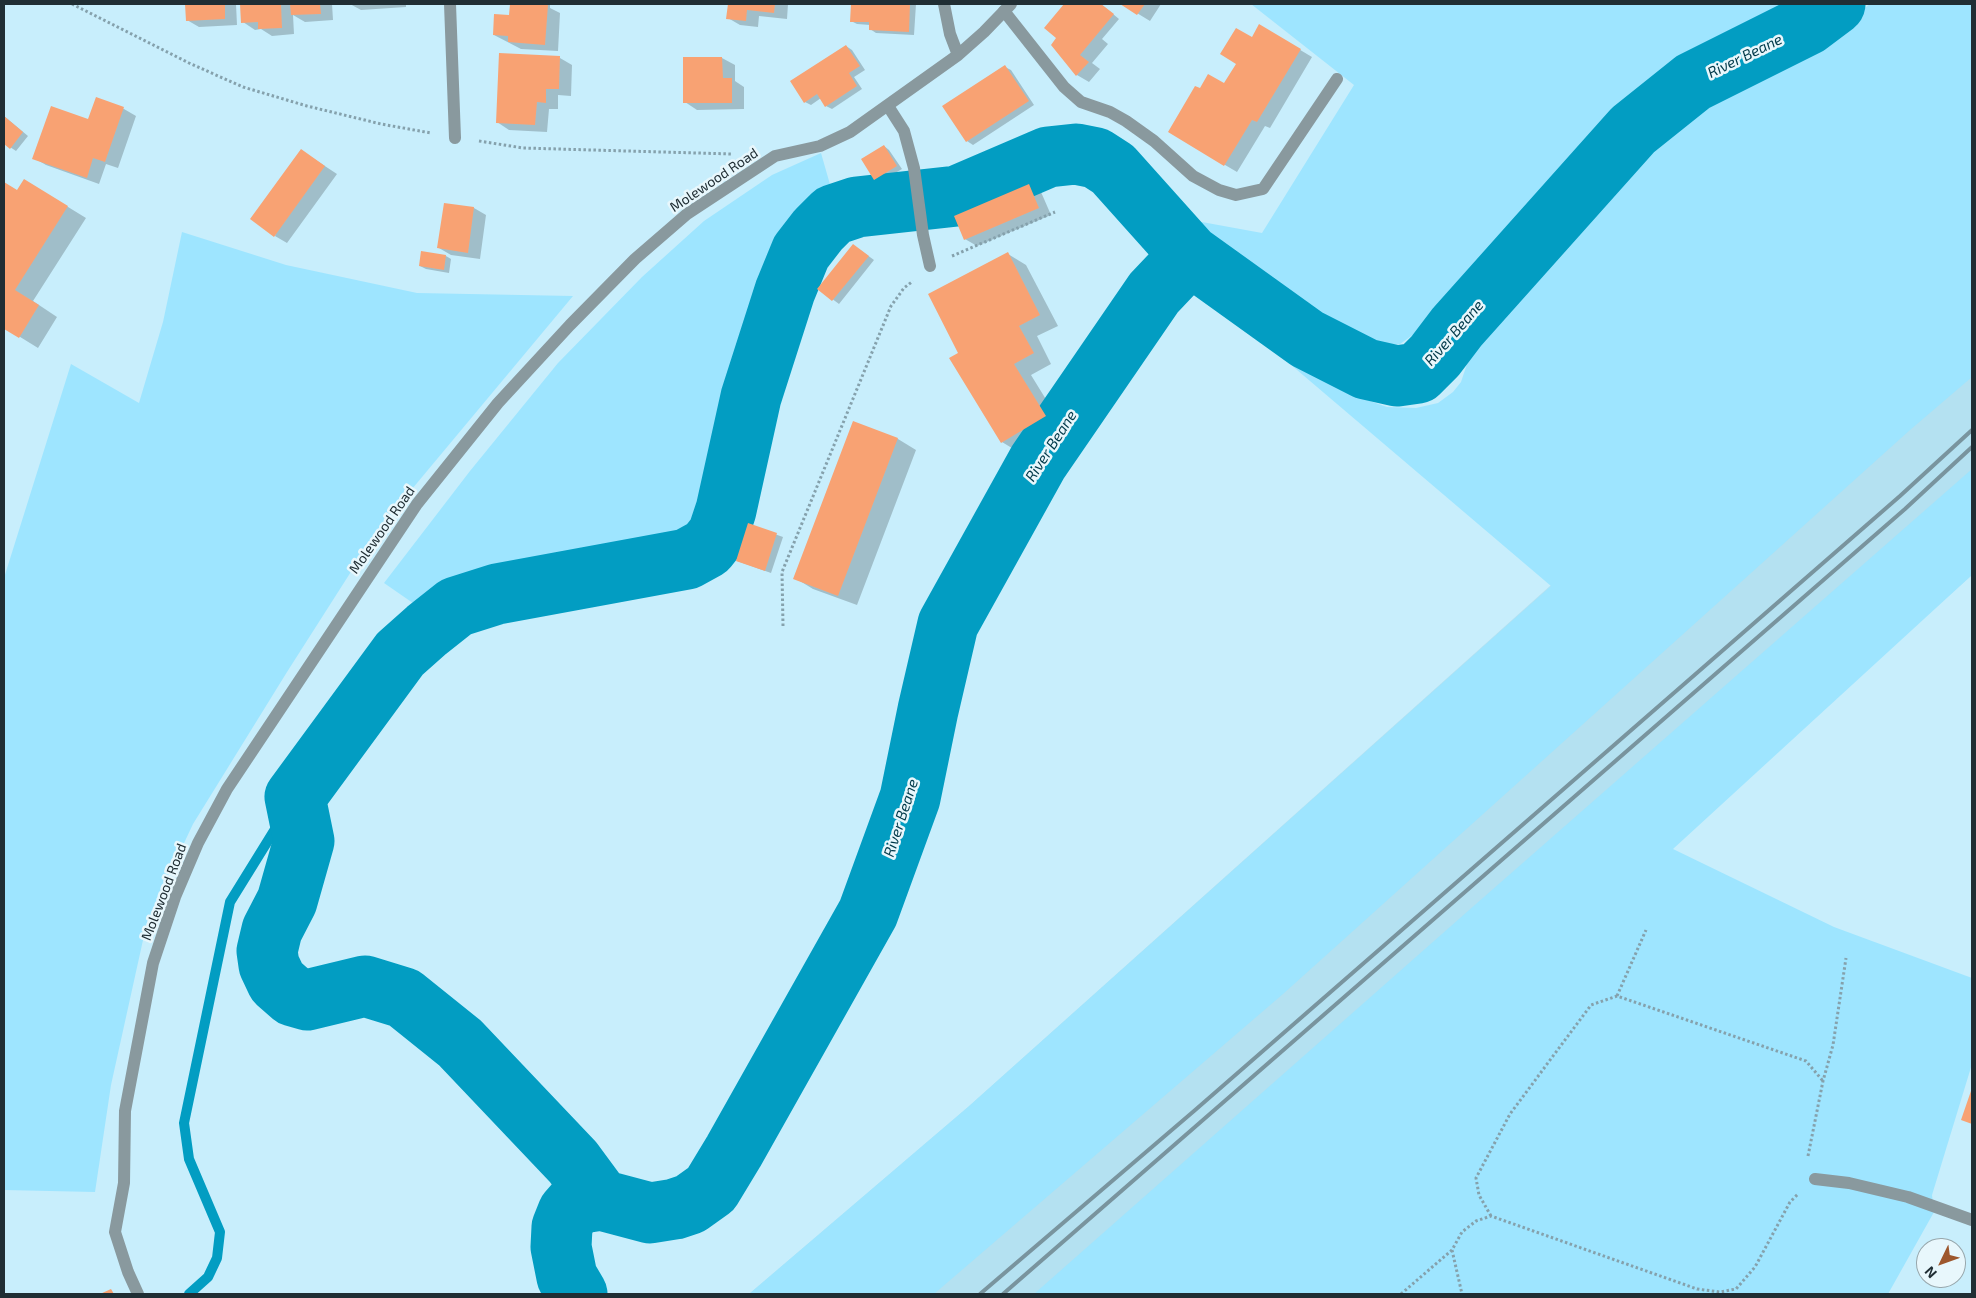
<!DOCTYPE html>
<style>
body{margin:0}
#map{position:relative;width:1976px;height:1298px;overflow:hidden;background:#c8eefc;font-family:"Exo 2",sans-serif}
canvas{display:block}
.frame{position:absolute;inset:0;border:5px solid #202e34;pointer-events:none}
.north{position:absolute;left:1916px;top:1238px;width:50px;height:50px;box-sizing:border-box;background:#e8f7fc;border:1px solid #98a7ac;border-radius:50%;rotate:228deg;font-size:14px;font-weight:700;line-height:20px;text-align:center;color:#202e34}
.north::after{content:'';display:block;margin:auto;width:18px;height:22px;background:#9d572d;clip-path:polygon(50% 0,100% 100%,50% 72%,0 100%)}
</style>
<div id="map">
<canvas width="1976" height="1298"></canvas>
<div class="frame"></div>
<div class="north">N</div>
</div>
<script>
const g = document.querySelector('canvas').getContext('2d');
g.lineJoin = 'round';
function fill(path, color) {
  g.fillStyle = color;
  g.fill(path, 'evenodd');
}
function shape(rows) {
  const path = new Path2D();
  for (const r of rows) {
    path.moveTo(r[0], r[1]);
    for (let i = 2; i < r.length; i += 2) path.lineTo(r[i], r[i + 1]);
  }
  return path;
}
function strokePath(path, color, width, dash) {
  g.strokeStyle = color;
  g.lineWidth = width;
  g.lineCap = dash ? 'butt' : 'round';
  g.setLineDash(dash || []);
  g.stroke(path);
}
function label(font, color, halo, rows, align = 'center') {
  g.font = font + ' "Exo 2",sans-serif';
  g.lineWidth = 5;
  g.setLineDash([]);
  g.textBaseline = 'middle';
  g.strokeStyle = halo;
  g.fillStyle = color;
  for (const [text, x, y, turn = 0] of rows) {
    g.save();
    g.translate(x, y);
    g.rotate((+turn || 0) * Math.PI / 180);
    g.textAlign = isNaN(turn) ? turn : align;
    if (halo) g.strokeText(text, 0, 0);
    g.fillText(text, 0, 0);
    g.restore();
  }
}
const built = shape([
 [1972,189,1972,575,1167,1294,749,1294,968,1107,1551,585]
]);
const green = shape([
 [1251,4,1807,4,1801,11,1773,28,1691,64,1658,84,1554,175,1453,292,1414,334,1400,344,1379,346,1347,333,1234,270,1180,218,1262,233,1354,85],
 [1870,4,1972,4,1972,377,1910,430,1283,994,934,1294,749,1294,968,1107,1551,586,1290,364,1353,395,1387,407,1416,408,1438,403,1453,392,1461,382,1467,364,1488,322,1584,206,1658,133,1694,107,1783,63,1821,42],
 [821,153,833,195,808,211,790,232,778,255,734,389,705,519,692,536,676,545,624,555,586,554,459,588,437,598,423,610,384,583,470,471,558,363,642,277,704,221,772,175],
 [182,232,286,265,417,293,573,296,377,531,287,672,193,824,147,922,111,1085,95,1192,4,1190,4,578,71,364,139,403,163,322],
 [1972,469,1972,575,1673,849,1834,927,1972,978,1972,1064,1932,1195,1934,1212,1888,1294,1034,1294,1468,911]
]);
const shadow = shape([
 [186,4,236,4,237,25,199,27,187,20],
 [242,4,332,4,333,20,305,22,293,15,294,34,272,36,261,29,255,30,243,22],
 [350,4,406,4,406,7,361,10],
 [511,4,550,4,550,8,560,13,558,51,521,49,494,35,510,17],
 [729,4,788,4,787,19,759,16,758,27,740,25,728,18],
 [852,4,916,4,914,35,876,33,870,29,870,25,857,24,851,21],
 [1065,4,1101,4,1119,19,1102,39,1108,44,1092,63,1100,69,1089,82,1077,75,1058,38,1045,28],
 [1122,4,1161,4,1150,21],
 [1260,26,1312,57,1270,128,1265,126,1237,172,1169,132,1200,90,1225,85],
 [846,46,852,50,865,70,854,77,862,89,832,109,826,106,821,98,811,105,805,102],
 [560,58,572,65,571,96,558,95,558,109,549,109,547,132,509,130,497,122],
 [684,58,722,58,735,65,735,81,744,87,744,109,697,110,685,102],
 [1005,67,1011,70,1034,105,973,145,967,141],
 [97,99,124,109,136,116,118,168,106,164,99,184,46,165,34,158,89,120],
 [4,116,28,136,16,151,4,143],
 [884,146,889,150,902,169,880,182,875,179],
 [302,151,337,174,287,243,275,236],
 [4,183,18,191,42,191,86,218,33,301,57,317,38,348,4,327],
 [1029,185,1041,192,1051,215,977,246,965,239],
 [445,204,474,208,486,215,480,259,451,255,439,248],
 [859,249,874,260,839,304,819,289],
 [1008,254,1026,265,1058,326,1037,336,1051,364,1031,375,1063,427,1020,453,1002,442,960,353],
 [446,256,451,259,449,273,426,269,420,266],
 [854,423,898,439,916,450,857,605,813,589,795,578],
 [749,525,783,537,771,573,737,561]
]);
const stream = shape([
 [189,1294,208,1277,217,1258,220,1232,189,1159,184,1123,230,902,295,797]
]);
const river = shape([
 [601,1200,573,1162,460,1043,404,998,365,986,307,1000,293,996,277,982,269,965,267,951,272,930,287,901,304,841,295,797,400,654,427,630,456,607,497,594,687,559,707,548,718,534,726,510,751,397,785,291,801,252,818,230,833,215,857,207,957,196,1048,157,1076,154,1096,158,1113,169,1190,255],
 [577,1294,567,1277,561,1247,562,1227,568,1212,575,1204,601,1200,650,1213,675,1209,690,1204,711,1189,734,1151,868,913,910,798,928,710,948,624,1038,462,1154,293,1190,255,1307,339,1366,369,1397,376,1418,373,1435,356,1457,327,1633,130,1693,82,1807,25,1835,4]
]);
const building = shape([
 [185,4,225,4,225,19,186,21],
 [240,4,281,4,282,28,258,29,258,22,241,23],
 [290,4,320,4,321,14,291,15],
 [510,4,548,5,545,45,508,42,508,36,493,35,494,14,509,15],
 [728,4,775,4,774,13,747,10,746,21,726,19],
 [851,4,910,4,909,32,869,30,869,22,850,22],
 [1064,4,1101,4,1114,14,1080,55,1089,62,1076,76,1051,45,1056,38,1044,28],
 [1120,4,1145,4,1137,15],
 [1259,24,1301,49,1257,122,1252,120,1224,166,1168,132,1195,86,1200,88,1208,74,1224,83,1236,64,1220,54,1236,28,1252,37],
 [846,45,860,66,849,73,857,86,825,107,817,94,804,103,790,81],
 [499,53,560,56,559,89,546,89,546,103,537,102,535,125,496,123],
 [683,57,722,57,723,78,732,78,732,103,683,103],
 [1005,65,1029,101,966,142,942,106],
 [96,97,124,107,105,162,93,158,87,178,32,159,51,106,88,119],
 [4,116,23,132,10,149,4,144],
 [884,145,897,166,874,180,861,159],
 [301,149,325,166,274,237,250,219],
 [24,179,68,206,15,290,39,305,19,338,4,329,4,182,17,190],
 [1029,184,1039,208,964,240,954,216],
 [444,203,474,207,468,253,437,248],
 [853,244,869,256,832,301,817,289],
 [421,251,446,255,444,270,419,266],
 [1008,252,1040,315,1019,326,1034,353,1014,364,1046,416,1001,443,949,358,958,353,928,294],
 [853,421,898,438,838,596,793,579],
 [748,523,777,533,765,571,736,561],
 [1972,1088,1972,1124,1961,1120],
 [111,1289,114,1294,100,1294]
]);
const path = shape([
 [72,4,189,63,243,87,307,106,381,124,431,133],
 [479,141,523,148,732,154],
 [952,256,1055,212],
 [783,626,782,572,891,306,904,288,913,281],
 [1617,996,1646,930],
 [1808,1156,1823,1081,1833,1045,1846,958],
 [1491,1216,1479,1195,1476,1178,1510,1114,1591,1005,1617,996,1806,1061,1823,1081],
 [1452,1250,1462,1294],
 [1401,1294,1452,1250,1462,1232,1476,1221,1491,1216,1697,1289,1720,1292,1736,1289,1755,1267,1790,1202,1798,1194]
]);
const lane = shape([
 [450,4,455,138],
 [1004,11,1064,87,1081,102,1110,112,1126,121,1154,141,1193,176,1219,190,1236,195,1263,189,1337,79],
 [888,106,904,131,914,168,923,235,930,266],
 [1815,1179,1849,1183,1908,1197,1972,1220]
]);
const street = shape([
 [944,4,950,34,958,55],
 [138,1294,128,1272,115,1232,124,1183,125,1111,153,963,175,897,198,843,227,789,417,504,498,403,570,325,635,259,687,214,775,156,820,146,850,132,958,55,984,32,1011,4]
]);
const rail = shape([
 [980,1294,1194,1111,1900,496,1972,430],
 [1003,1294,1905,509,1972,447]
]);
const streetNames = [
 ["Molewood Road",714,180,-34],
 ["Molewood Road",382,530,-55],
 ["Molewood Road",164,892,-69]
];
const waterNames = [
 ["River Beane",1745,56,-26],
 ["River Beane",1454,333,-49],
 ["River Beane",1051,446,-57],
 ["River Beane",901,818,-72]
];
fill(built, '#b4e1f1');
fill(green, '#9ee5ff');
fill(shadow, '#0003');
strokePath(stream, '#029dc2', 10);
strokePath(river, '#029dc2', 61);
fill(building, '#f8a273');
strokePath(path, '#85a1ac', 3, [2.5, 2.5]);
strokePath(lane, '#89999e', 12);
strokePath(street, '#89999e', 12);
strokePath(rail, '#79949e', 4);
label('14px', '#202e34', '#e8f7fc', streetNames);
label('italic 15px', '#003949', '#e8f7fc', waterNames);
</script>
